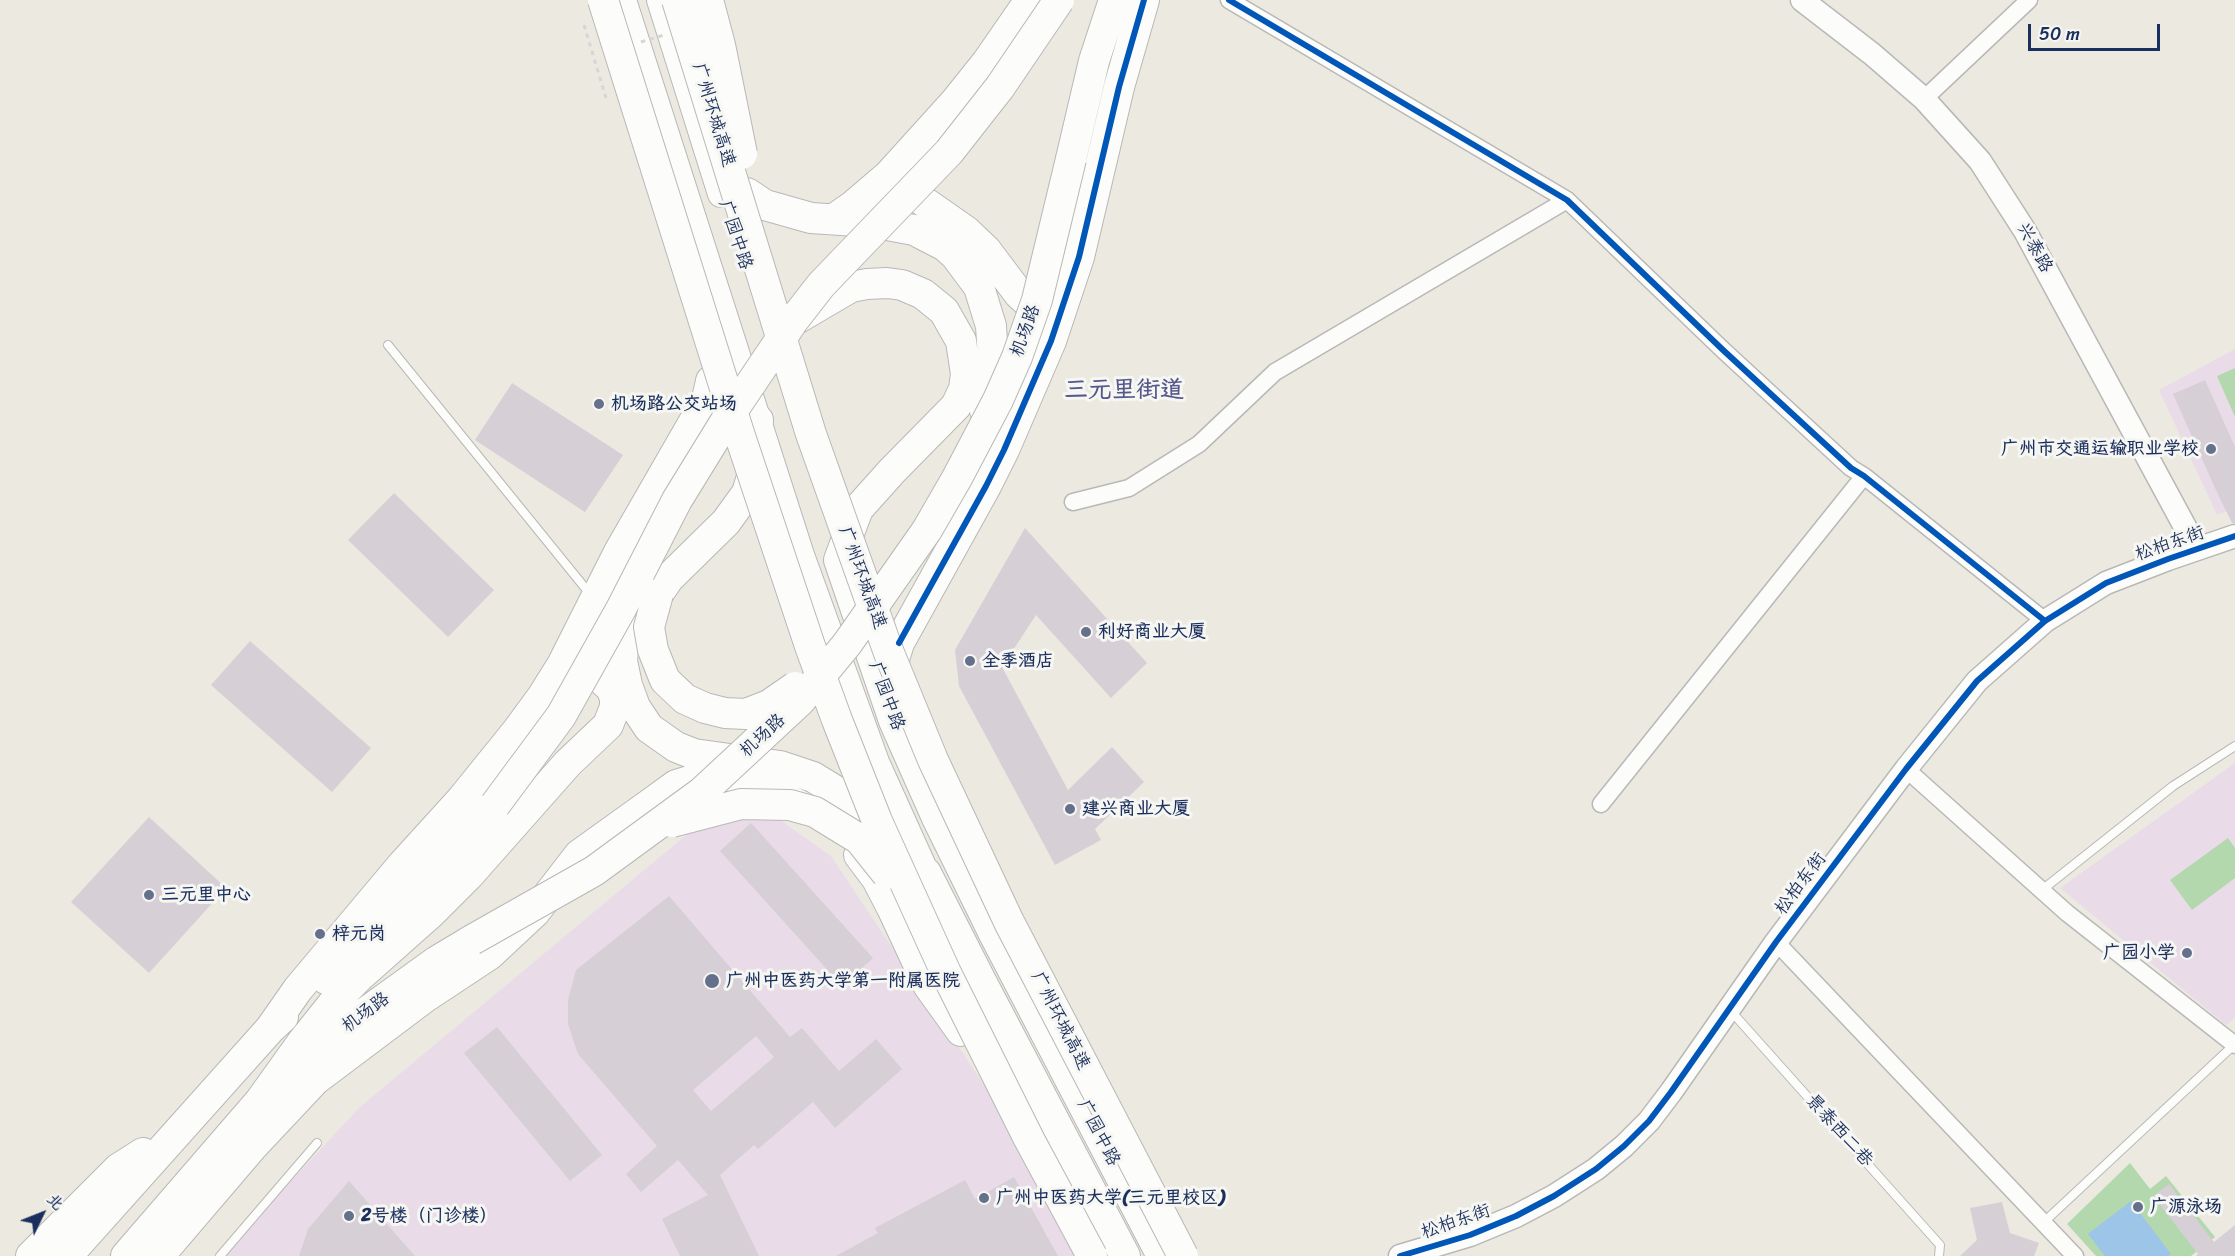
<!DOCTYPE html>
<meta charset="utf-8">
<style>
body{margin:0}
#map{position:relative;width:2235px;height:1256px;overflow:hidden;background:#ece9e0;font-family:Sriracha,"LXGW WenKai TC",sans-serif}
canvas{display:block}
.north{position:absolute;left:12px;top:1184px;width:60px;height:60px;-webkit-text-stroke:4px #f6f6f2;paint-order:stroke;rotate:47deg;font-size:16px;font-weight:700;line-height:24px;text-align:center;color:#1b2f5e}
.north::after{content:'';display:block;margin:auto;width:21px;height:27px;background:#1b2f5e;clip-path:polygon(50% 0,100% 100%,50% 72%,0 100%)}
.scale{position:absolute;left:2028px;top:24px;width:132px;height:27px;box-sizing:border-box;border:3px solid #1b2f5e;border-top:0;padding-left:8px;font-size:18px;line-height:21px;white-space:nowrap;color:#1b2f5e;-webkit-text-stroke:4px #f6f6f2;paint-order:stroke}
</style>
<div id="map">
<canvas width="2235" height="1256"></canvas>
<div class="north">北</div>
<div class="scale">50 m</div>
</div>
<script>
const g = document.querySelector('canvas').getContext('2d');
g.lineJoin = 'round';
function fill(path, color) {
  g.fillStyle = color;
  g.fill(path, 'evenodd');
}
function shape(rows) {
  const path = new Path2D();
  for (const r of rows) {
    path.moveTo(r[0], r[1]);
    for (let i = 2; i < r.length; i += 2) path.lineTo(r[i], r[i + 1]);
  }
  return path;
}
function strokePath(path, color, width, dash) {
  g.strokeStyle = color;
  g.lineWidth = width;
  g.lineCap = dash ? 'butt' : 'round';
  g.setLineDash(dash || []);
  g.stroke(path);
}
function label(font, color, halo, rows, align = 'center') {
  g.font = font + ' Sriracha,"LXGW WenKai TC",sans-serif';
  g.lineWidth = 6;
  g.setLineDash([]);
  g.textBaseline = 'middle';
  g.strokeStyle = halo;
  g.fillStyle = color;
  for (const [text, x, y, turn = 0] of rows) {
    g.save();
    g.translate(x, y);
    g.rotate((+turn || 0) * Math.PI / 180);
    g.textAlign = isNaN(turn) ? turn : align;
    if (halo) g.strokeText(text, 0, 0);
    g.fillText(text, 0, 0);
    g.restore();
  }
}
const built = shape([
 [2235,349,2235,508,2217,515,2159,390],
 [2235,763,2235,1018,2226,1025,2060,888],
 [769,812,831,856,1021,1140,1082,1256,221,1256,360,1107,691,831]
]);
const green = shape([
 [2235,368,2235,417,2217,376],
 [2228,838,2235,848,2235,878,2192,910,2170,880],
 [2130,1163,2150,1189,2166,1176,2215,1237,2191,1256,2096,1256,2067,1224]
]);
const water = shape([
 [2131,1201,2171,1254,2168,1256,2105,1256,2088,1234]
]);
const building = shape([
 [2205,380,2235,447,2235,523,2232,523,2215,488,2173,394],
 [512,383,623,455,585,512,475,440],
 [394,493,494,590,448,637,348,540],
 [1025,528,1147,663,1111,698,1036,615,1002,667,1068,790,1112,747,1144,782,1095,829,1101,840,1055,865,959,686,955,650],
 [250,641,371,748,332,792,211,685],
 [149,817,226,888,149,973,71,902],
 [751,823,873,958,842,986,720,851],
 [669,896,790,1037,802,1028,839,1071,876,1039,902,1069,835,1128,813,1102,758,1149,754,1145,720,1175,759,1256,680,1256,662,1219,708,1195,678,1160,641,1192,626,1174,657,1146,578,1054,568,1024,568,1000,576,970],
 [756,1036,774,1057,711,1111,693,1090],
 [497,1027,602,1155,570,1181,464,1053],
 [1014,1177,1058,1256,836,1256,878,1233,875,1228,965,1180,975,1199],
 [349,1181,415,1256,299,1256,308,1229],
 [2169,1184,2214,1242,2235,1225,2235,1256,2196,1256,2198,1254,2153,1196],
 [2002,1202,2010,1233,2039,1243,2034,1256,1960,1256,1977,1240,1970,1208]
]);
const path = shape([
 [584,25,606,98]
]);
const lane = shape([
 [388,345,590,594],
 [2042,890,2173,786,2235,746],
 [1730,1010,1940,1245,1939,1256],
 [2044,1222,2235,1044],
 [220,1256,317,1143]
]);
const street = shape([
 [1229,0,1567,200,1723,350,1851,468,1864,476,2045,621],
 [1924,99,2029,0],
 [1073,502,1129,488,1199,444,1275,372,1567,200],
 [1906,769,2067,913,2235,1045],
 [1601,804,1864,476],
 [1776,942,2075,1256]
]);
const secondary = shape([
 [1802,0,1872,54,1924,99,1980,161,2025,231,2197,549],
 [1400,1256,1470,1235,1516,1216,1554,1196,1596,1169,1624,1146,1649,1121,1671,1092,1776,942,1906,769,1977,681,2045,621,2106,583,2168,559,2235,536]
]);
const primary = shape([
 [623,0,801,555,876,762,922,864],
 [660,0,721,194]
]);
const highway = shape([
 [1071,159,1094,61,1114,0],
 [890,178,966,231,986,250,1019,294,1031,305,1056,316],
 [747,193,765,205,811,218,871,222,914,230,945,246,956,256,979,287,991,326,994,373,985,411],
 [834,219,854,205,888,176,955,102,987,62,1030,0],
 [793,321,851,287,867,284,887,283,902,285,923,294,944,311,961,341,966,374,964,389,956,406,892,471,858,509,839,560,894,721,937,818,993,932,1162,1256],
 [658,594,669,578,726,522,747,493,756,463,758,420],
 [634,595,625,629,622,661,627,685,635,707,649,728,676,747,694,754,780,766,813,777,852,801,870,816,926,873,981,981,1125,1256],
 [891,679,895,656,899,643,986,486,1004,450,1051,341,1079,257,1119,87,1144,0],
 [859,855,877,879,892,908,928,985,961,1031],
 [326,979,406,904,495,805],
 [270,1029,298,989,403,864,462,799,517,731,542,697,562,665,619,552,703,406,708,395,711,381],
 [260,1101,303,1041,335,1001,361,975,432,912,468,876,568,763,608,725,615,707,615,698,611,688,594,672,576,664,562,665],
 [31,1256,118,1169,143,1153],
 [67,1256,270,1029,283,1017],
 [126,1256,260,1101,315,1053,365,1013,437,961,472,940],
 [159,1256,252,1147,315,1080,424,998,489,955,535,912,579,855,650,804,676,785,689,781,721,779,760,786,803,807]
]);
const pathBridge = shape([
 [641,42,664,35]
]);
const highwayBridge = shape([
 [603,0,740,436,810,646,837,720,877,821,946,973,1029,1139,1092,1256],
 [677,0,811,434,889,653,933,760,1009,922,1183,1256],
 [708,0,720,45,742,154],
 [658,594,649,627,653,650,665,680,685,699,705,708,725,713,746,714,769,705,795,687],
 [495,805,561,716,621,609,677,500,725,422,793,321,821,285,949,152,1000,87,1059,0],
 [672,822,741,804,790,805,815,812,859,839,887,874],
 [472,940,594,871,702,792,800,701,847,644,927,530,957,478,998,400,1017,357,1037,300,1071,159]
]);
const cycleway = shape([
 [1229,0,1567,200,1723,350,1851,468,1864,476,2045,621],
 [899,643,986,486,1004,450,1051,341,1079,257,1119,87,1144,0],
 [1400,1256,1470,1235,1516,1216,1554,1196,1596,1169,1624,1146,1649,1121,1671,1092,1776,942,1906,769,1977,681,2045,621,2106,583,2168,559,2235,536]
]);
const markers = [
 [599,404,6,"#64708c"],
 [2211,449,6,"#64708c"],
 [1086,632,6,"#64708c"],
 [970,661,6,"#64708c"],
 [1070,809,6,"#64708c"],
 [149,895,6,"#64708c"],
 [320,934,6,"#64708c"],
 [2187,953,6,"#64708c"],
 [712,981,8,"#64708c"],
 [984,1198,6,"#64708c"],
 [2138,1207,6,"#64708c"],
 [349,1216,6,"#64708c"]
];
const streetNames = [
 ["广州环城高速",713,115,73],
 ["广园中路",735,235,72],
 ["兴泰路",2034,248,61],
 ["机场路",1026,331,-70],
 ["松柏东街",2170,544,-19],
 ["广州环城高速",862,578,70],
 ["广园中路",886,696,70],
 ["机场路",763,736,-43],
 ["松柏东街",1801,884,-53],
 ["机场路",366,1013,-37],
 ["广州环城高速",1060,1021,63],
 ["景泰西二巷",1839,1131,48],
 ["广园中路",1098,1133,63],
 ["松柏东街",1456,1222,-19]
];
const poiNames = [
 ["机场路公交站场",611,404],
 ["广州市交通运输职业学校",2199,449,"right"],
 ["利好商业大厦",1098,632],
 ["全季酒店",982,661],
 ["建兴商业大厦",1082,809],
 ["三元里中心",161,895],
 ["梓元岗",332,934],
 ["广园小学",2175,953,"right"],
 ["广州中医药大学第一附属医院",726,981],
 ["广州中医药大学(三元里校区)",996,1198],
 ["广源泳场",2150,1207],
 ["2号楼（门诊楼）",361,1216]
];
const districtNames = [
 ["三元里街道",1124,391]
];
fill(built, '#e9dce8');
fill(green, '#b3d8ae');
fill(water, '#9cc5e8');
fill(building, '#d6cfd6');
strokePath(lane, '#b8b8b7', 10);
strokePath(street, '#b8b8b7', 19);
strokePath(secondary, '#b8b8b7', 25);
strokePath(primary, '#b8b8b7', 28);
strokePath(highway, '#b8b8b7', 32);
strokePath(path, '#d6d6d6', 3, [4.5, 4.5]);
strokePath(lane, '#fcfcfa', 8);
strokePath(street, '#fcfcfa', 16);
strokePath(secondary, '#fcfcfa', 22);
strokePath(primary, '#fcfcfa', 26);
strokePath(highway, '#fcfcfa', 30);
strokePath(highwayBridge, '#b8b8b7', 32, []);
strokePath(pathBridge, '#d6d6d6', 3, [4.5, 4.5]);
strokePath(highwayBridge, '#fcfcfa', 30);
strokePath(cycleway, '#0057b8', 6);
for (const [x, y, r, color] of markers) {
  const dot = new Path2D();
  dot.arc(x, y, r, 0, 2 * Math.PI);
  g.fillStyle = color;
  g.fill(dot);
  strokePath(dot, '#f6f6f2', 2);
}
label('18px', '#1b2f5e', '#f6f6f2', streetNames);
label('bold 18px', '#1b2f5e', '#f6f6f2', poiNames, 'left');
label('bold 24px', '#56598c', '#f6f6f2', districtNames);
</script>
